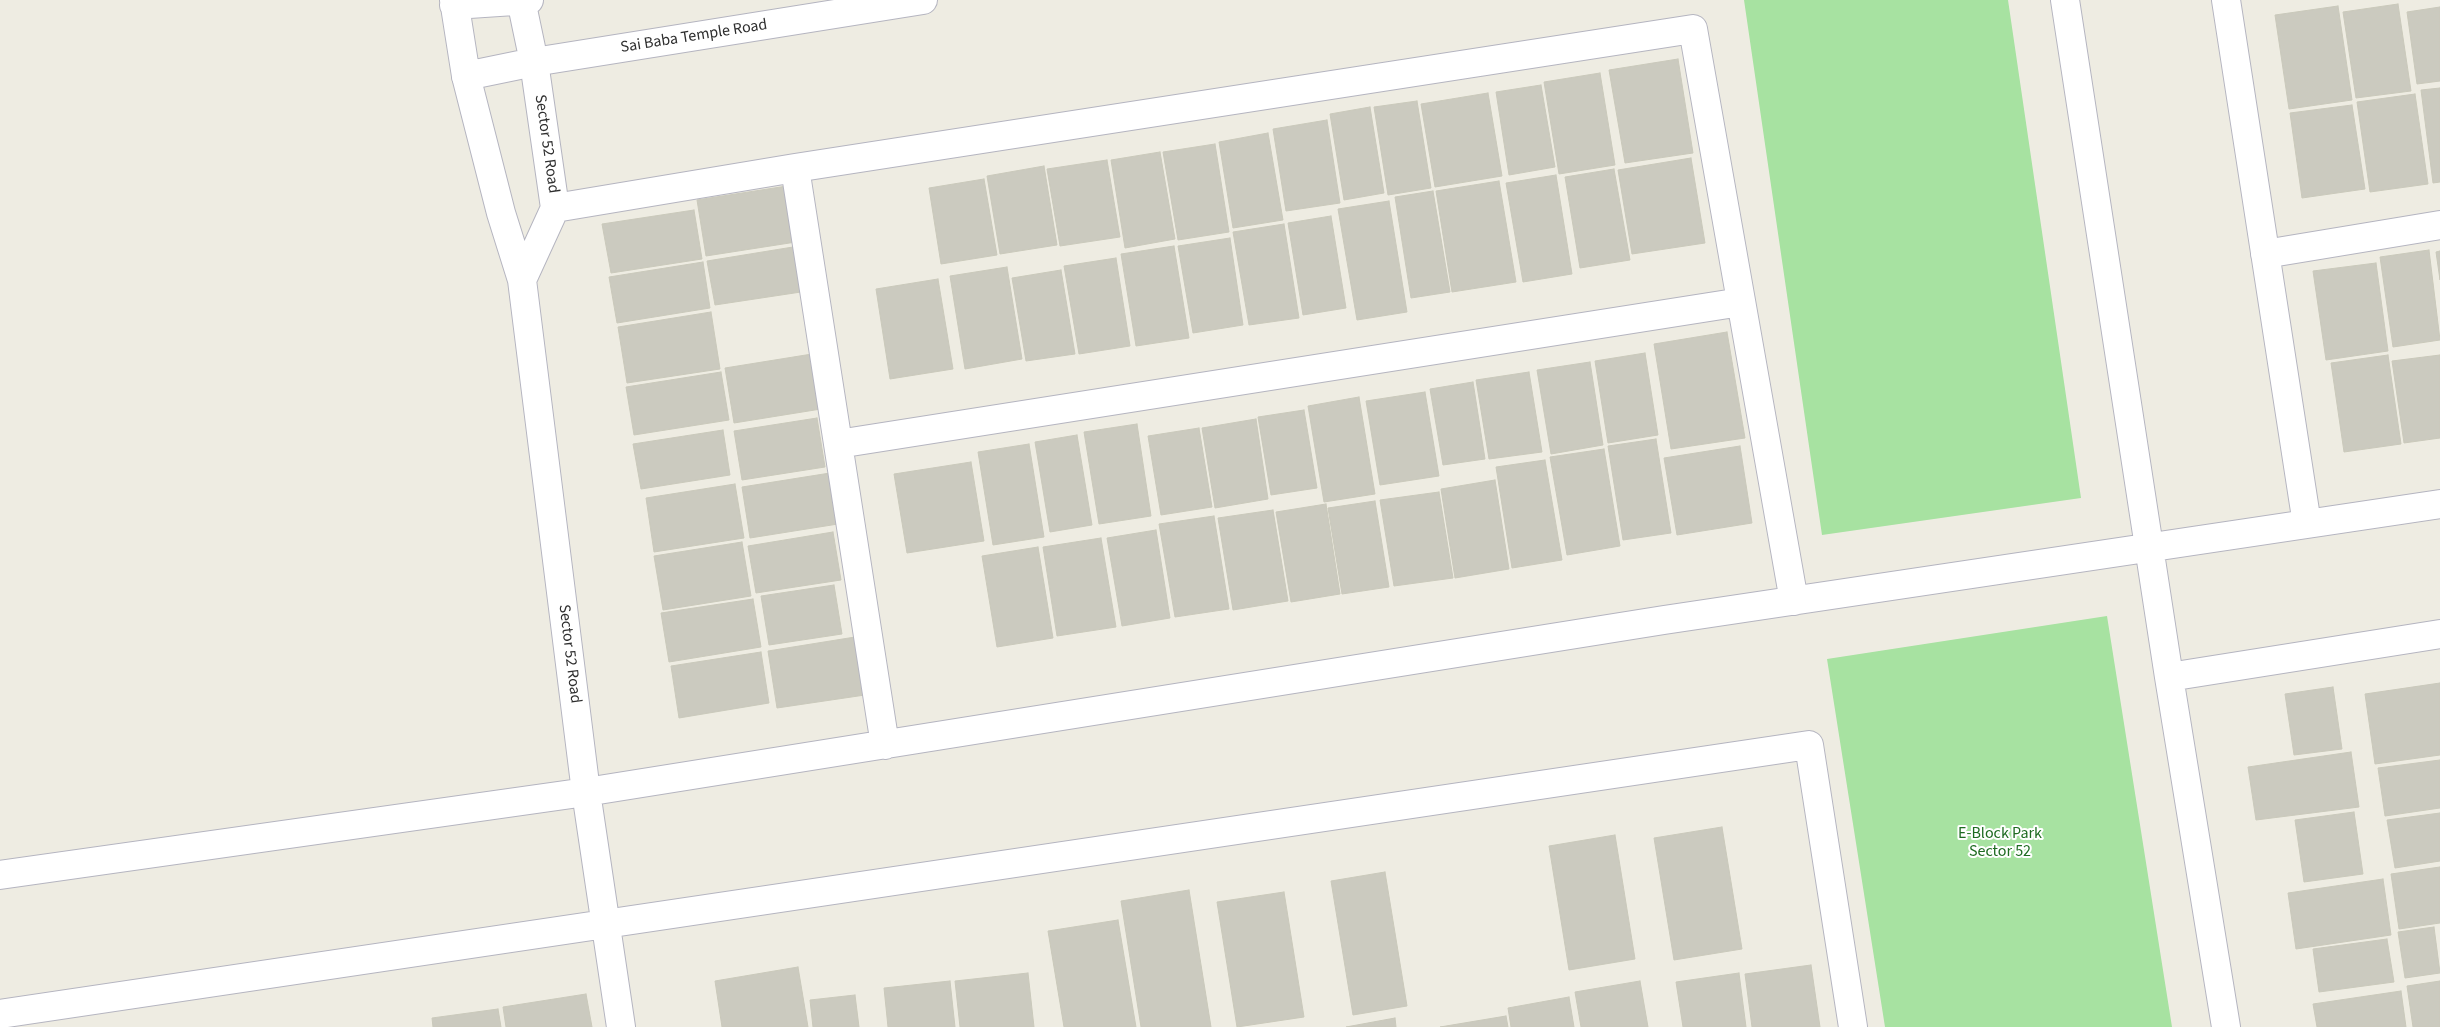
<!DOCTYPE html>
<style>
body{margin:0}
canvas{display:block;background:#eeece2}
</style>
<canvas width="2440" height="1027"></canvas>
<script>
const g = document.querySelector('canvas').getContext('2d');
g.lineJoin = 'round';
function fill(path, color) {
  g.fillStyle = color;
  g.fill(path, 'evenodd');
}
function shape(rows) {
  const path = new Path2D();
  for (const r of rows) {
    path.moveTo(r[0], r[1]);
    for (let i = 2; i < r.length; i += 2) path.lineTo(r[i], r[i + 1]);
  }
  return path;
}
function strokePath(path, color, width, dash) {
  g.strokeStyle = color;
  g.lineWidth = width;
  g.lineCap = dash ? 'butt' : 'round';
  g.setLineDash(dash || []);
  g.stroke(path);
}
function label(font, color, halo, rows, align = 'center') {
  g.font = font + ' "Source Sans 3",sans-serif';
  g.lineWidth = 4;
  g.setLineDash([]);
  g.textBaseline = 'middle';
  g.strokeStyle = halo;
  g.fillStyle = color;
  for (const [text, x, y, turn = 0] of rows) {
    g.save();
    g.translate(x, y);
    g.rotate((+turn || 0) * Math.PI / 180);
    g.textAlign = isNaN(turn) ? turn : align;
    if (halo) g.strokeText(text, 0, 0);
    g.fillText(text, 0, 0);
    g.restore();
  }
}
const green = shape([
 [1744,0,2008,0,2081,498,1822,535],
 [2107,616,2172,1027,1885,1027,1827,659]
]);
const building = shape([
 [2398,4,2411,91,2356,98,2343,12,2398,4],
 [2338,6,2352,100,2289,109,2275,15,2338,6],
 [2440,7,2440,81,2417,84,2407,12,2440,7],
 [1678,59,1693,153,1625,163,1609,70,1678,59],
 [1600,73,1615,165,1559,174,1544,82,1600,73],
 [1541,85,1555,167,1509,175,1496,92,1541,85],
 [2440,88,2440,182,2433,183,2421,90,2440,88],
 [1488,93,1502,176,1435,187,1421,104,1488,93],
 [2415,94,2428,184,2370,192,2357,102,2415,94],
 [1417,101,1431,188,1388,195,1374,107,1417,101],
 [2352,105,2365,189,2302,198,2290,113,2352,105],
 [1370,107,1384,193,1344,200,1330,114,1370,107],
 [1327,120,1340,203,1286,211,1273,129,1327,120],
 [1268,133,1283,220,1233,228,1219,142,1268,133],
 [1215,144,1229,232,1178,240,1163,152,1215,144],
 [1160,152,1175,239,1125,248,1111,160,1160,152],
 [1691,158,1705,243,1632,254,1618,170,1691,158],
 [1107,160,1120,237,1060,246,1047,169,1107,160],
 [1044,166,1057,245,1000,254,987,176,1044,166],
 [1614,169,1630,260,1580,268,1565,177,1614,169],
 [1556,175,1572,274,1523,282,1506,183,1556,175],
 [984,179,997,255,941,264,929,188,984,179],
 [1499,181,1516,282,1452,292,1436,191,1499,181],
 [787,186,796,242,706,256,697,200,787,186],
 [1433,191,1450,292,1411,298,1395,197,1433,191],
 [1389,201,1407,312,1357,320,1338,209,1389,201],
 [694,210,702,259,611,273,602,224,694,210],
 [1331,216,1346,308,1303,315,1288,223,1331,216],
 [1284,224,1299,318,1249,325,1233,232,1284,224],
 [1230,238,1243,325,1193,333,1178,246,1230,238],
 [1174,246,1189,338,1136,346,1121,254,1174,246],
 [793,247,801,292,715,305,707,261,793,247],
 [2429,250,2440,340,2393,347,2380,257,2429,250],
 [2440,251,2440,280,2436,252,2440,251],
 [1116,258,1130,346,1079,354,1064,266,1116,258],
 [703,262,710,308,617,323,609,277,703,262],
 [2376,263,2388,351,2326,360,2313,271,2376,263],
 [1007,267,1022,359,965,369,950,276,1007,267],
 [1061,270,1075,354,1026,361,1012,278,1061,270],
 [938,279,953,369,890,379,876,289,938,279],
 [711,312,720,369,627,383,618,327,711,312],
 [1727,332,1745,438,1671,449,1654,344,1727,332],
 [1645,353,1658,435,1608,443,1595,361,1645,353],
 [812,354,821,409,734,423,725,368,812,354],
 [2388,355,2401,444,2344,452,2331,363,2388,355],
 [2440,355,2440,438,2404,443,2392,361,2440,355],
 [1590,362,1603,445,1551,454,1537,370,1590,362],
 [721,372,729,420,634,435,626,387,721,372],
 [1529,372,1542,452,1489,459,1476,380,1529,372],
 [1473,382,1485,459,1443,465,1430,389,1473,382],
 [1425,392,1439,476,1380,485,1366,401,1425,392],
 [1359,397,1375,494,1324,502,1308,406,1359,397],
 [1304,410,1317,488,1271,495,1258,417,1304,410],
 [817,418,825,467,742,480,734,431,817,418],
 [1256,419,1268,499,1215,508,1202,428,1256,419],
 [1137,424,1151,516,1099,524,1084,432,1137,424],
 [1199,428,1212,507,1161,515,1148,436,1199,428],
 [723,430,730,475,641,489,633,444,723,430],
 [1077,435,1092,525,1050,532,1035,442,1077,435],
 [1656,439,1671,533,1623,540,1608,446,1656,439],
 [1029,444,1044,537,993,545,978,452,1029,444],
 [1740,446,1752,523,1677,535,1664,458,1740,446],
 [1604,449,1620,546,1567,555,1550,457,1604,449],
 [1545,460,1562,560,1512,568,1496,467,1545,460],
 [971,462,984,541,907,553,894,474,971,462],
 [830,473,838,524,750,538,742,487,830,473],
 [1495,480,1509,569,1455,578,1441,489,1495,480],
 [735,484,744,538,654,552,646,498,735,484],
 [1439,492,1453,578,1394,586,1380,500,1439,492],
 [1375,501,1389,587,1342,594,1328,508,1375,501],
 [1326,504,1340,594,1291,602,1276,512,1326,504],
 [1273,510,1288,601,1233,610,1218,518,1273,510],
 [1214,516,1229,609,1175,617,1159,524,1214,516],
 [1156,530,1170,618,1122,626,1107,538,1156,530],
 [833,532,841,580,756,593,748,546,833,532],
 [1101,538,1116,627,1057,636,1043,547,1101,538],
 [742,542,751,596,663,610,654,556,742,542],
 [1038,547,1053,638,997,647,982,556,1038,547],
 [834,585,842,634,769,645,761,596,834,585],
 [753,599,761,647,669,662,661,613,753,599],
 [855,637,865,695,777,708,768,651,855,637],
 [761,652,769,703,679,718,671,666,761,652],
 [2440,683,2440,755,2375,764,2365,694,2440,683],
 [2333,687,2342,749,2294,755,2285,694,2333,687],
 [2351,752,2359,807,2256,820,2248,767,2351,752],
 [2440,760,2440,808,2385,816,2378,768,2440,760],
 [2354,812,2363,874,2304,882,2295,820,2354,812],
 [2440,813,2440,861,2395,868,2387,820,2440,813],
 [1722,827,1742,949,1674,960,1654,838,1722,827],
 [1615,835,1635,959,1569,970,1549,846,1615,835],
 [2440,867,2440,923,2399,929,2391,874,2440,867],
 [1385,872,1407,1006,1353,1015,1331,881,1385,872],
 [2383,879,2391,935,2296,949,2288,893,2383,879],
 [1189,890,1211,1027,1141,1027,1121,901,1189,890],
 [1284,892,1304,1017,1237,1027,1217,902,1284,892],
 [1118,920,1136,1027,1064,1027,1048,931,1118,920],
 [2434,927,2440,973,2405,978,2398,932,2434,927],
 [2387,939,2394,982,2319,992,2313,949,2387,939],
 [1811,965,1820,1027,1752,1027,1745,974,1811,965],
 [798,967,808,1027,722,1027,715,981,798,967],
 [1028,973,1034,1027,960,1027,955,981,1028,973],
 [1739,973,1746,1027,1683,1027,1676,982,1739,973],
 [950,981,955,1027,888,1027,884,988,950,981],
 [1640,981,1648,1027,1581,1027,1575,992,1640,981],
 [2440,981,2440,1027,2413,1027,2407,986,2440,981],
 [2401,991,2406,1027,2317,1027,2313,1004,2401,991],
 [586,994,592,1027,506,1027,503,1007,586,994],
 [855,995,859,1027,813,1027,810,1000,855,995],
 [1569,997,1574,1027,1511,1027,1508,1008,1569,997],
 [498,1009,501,1027,433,1027,432,1018,498,1009],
 [1506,1016,1508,1027,1440,1027,1506,1016],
 [1395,1018,1396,1027,1346,1027,1395,1018]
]);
const street = shape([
 [2065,0,2169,677,2226,1027],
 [2226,0,2307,524],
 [466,76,501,213,522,280,586,792,621,1027],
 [795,168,885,745],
 [555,208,795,168,1693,29,1794,601],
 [2265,254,2440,225],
 [522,280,555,208,534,62],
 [838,444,1741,302],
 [2169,677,2440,634],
 [0,875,586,792,1664,620,2440,504],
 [0,1014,1809,745,1853,1027]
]);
const secondary = shape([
 [454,0,466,76,534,62,923,0],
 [521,0,534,62],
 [454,5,529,0]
]);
const streetNames = [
 ["Sai Baba Temple Road",694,37,-9],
 ["Sector 52 Road",546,144,82],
 ["Sector 52 Road",569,654,83]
];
const parkNames = [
 ["E-Block Park",2000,834],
 ["Sector 52",2000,852]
];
fill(green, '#a7e2a1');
fill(building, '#cbcabf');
strokePath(building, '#cac9bb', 1);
strokePath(street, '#b5b5c0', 30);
strokePath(secondary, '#b5b5c0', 30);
strokePath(street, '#fff', 28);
strokePath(secondary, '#fff', 28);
label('16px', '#2e2e2e', '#fff', streetNames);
label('16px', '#1e6b21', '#fff', parkNames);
</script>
